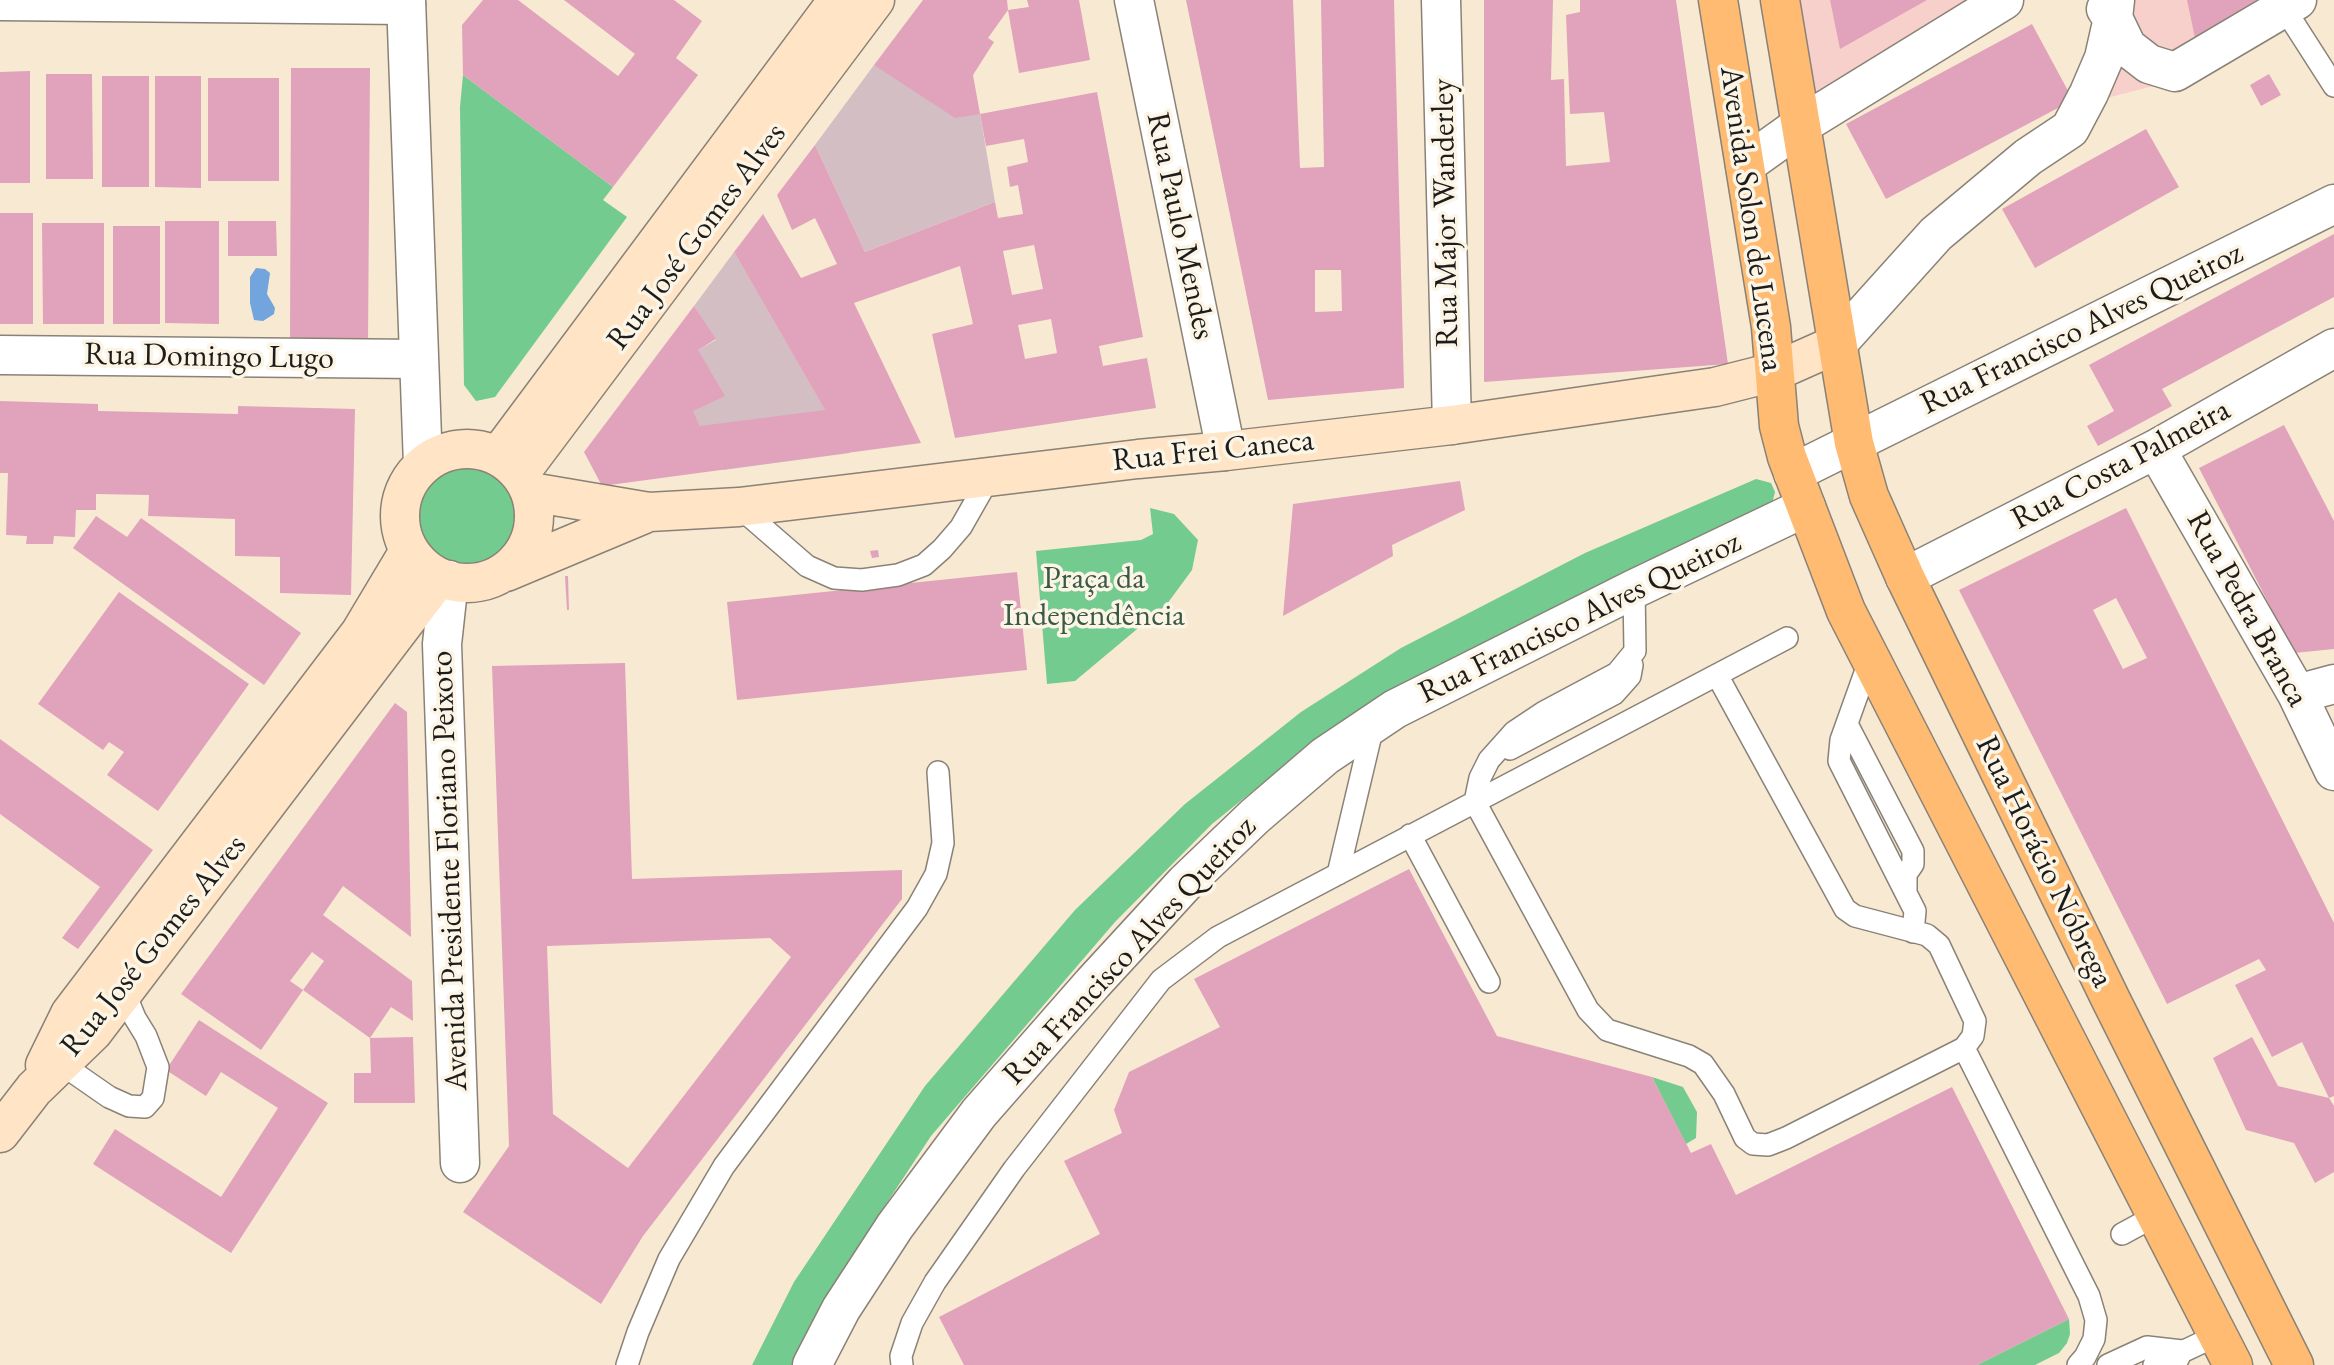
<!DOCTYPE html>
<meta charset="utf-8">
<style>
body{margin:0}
canvas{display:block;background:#f7e9d2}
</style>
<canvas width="2334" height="1365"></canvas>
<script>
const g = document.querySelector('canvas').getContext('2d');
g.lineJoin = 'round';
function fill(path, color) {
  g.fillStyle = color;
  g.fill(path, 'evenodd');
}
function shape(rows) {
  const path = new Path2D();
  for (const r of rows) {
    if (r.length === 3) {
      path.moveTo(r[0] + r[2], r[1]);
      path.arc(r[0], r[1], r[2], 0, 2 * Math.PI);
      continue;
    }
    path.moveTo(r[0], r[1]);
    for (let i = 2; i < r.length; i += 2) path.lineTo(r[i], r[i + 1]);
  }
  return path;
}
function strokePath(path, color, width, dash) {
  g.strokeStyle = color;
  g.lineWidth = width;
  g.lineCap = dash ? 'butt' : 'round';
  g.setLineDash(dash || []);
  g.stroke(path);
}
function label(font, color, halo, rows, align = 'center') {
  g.font = font + ' "EB Garamond",serif';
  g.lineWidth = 7;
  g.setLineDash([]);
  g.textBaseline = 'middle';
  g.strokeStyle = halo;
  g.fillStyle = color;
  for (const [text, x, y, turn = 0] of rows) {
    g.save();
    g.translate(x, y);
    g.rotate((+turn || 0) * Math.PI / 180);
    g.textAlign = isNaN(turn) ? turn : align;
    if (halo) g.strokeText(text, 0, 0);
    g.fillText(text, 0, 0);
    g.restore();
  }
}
const built = shape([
 [1778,0,2025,0,1801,125],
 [2104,0,2316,0,2185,78,2087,103]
]);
const industrial = shape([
 [874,65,980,114,995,202,865,252,815,145],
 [734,252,850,453,723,470,669,366,716,340,694,306]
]);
const green = shape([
 [463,75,613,187,603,200,627,217,495,397,476,401,464,385,460,107],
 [466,516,50],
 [1756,479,1771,483,1775,492,1773,500,1768,506,1315,741,1212,824,1115,922,931,1136,869,1230,794,1365,752,1365,794,1282,925,1086,1075,910,1185,804,1301,712,1401,648,1585,553],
 [1150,508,1174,514,1198,540,1192,570,1167,604,1075,681,1047,684,1036,551,1141,540,1153,534],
 [1652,1077,1683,1087,1697,1112,1696,1138,1686,1144],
 [2069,1319,2070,1334,2067,1343,2059,1353,2035,1365,1977,1365]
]);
const water = shape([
 [256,268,265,269,270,273,267,294,275,308,274,314,263,321,254,320,250,303,250,277]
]);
const building = shape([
 [483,0,518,0,618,76,635,54,564,0,674,0,702,21,676,58,698,75,613,187,463,75,462,25],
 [923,0,1007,0,1008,10,988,38,994,42,973,75,980,114,955,118,874,65],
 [1027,0,1079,0,1090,60,1019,73,1008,10,1029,7],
 [1186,0,1293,0,1300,168,1324,167,1321,0,1394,0,1404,388,1268,400],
 [1315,270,1341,270,1342,311,1315,312],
 [1484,0,1553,0,1551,80,1564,79,1566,166,1610,162,1604,112,1570,114,1566,15,1580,12,1580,0,1676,0,1728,364,1484,382],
 [1830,0,1927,0,1840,49],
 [2187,0,2257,0,2195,38],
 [2032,24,2073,100,1886,199,1846,124],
 [291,68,370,68,368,343,290,342],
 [30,71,30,183,0,183,0,72],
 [46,74,92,74,93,179,46,179],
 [2269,74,2281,95,2261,106,2250,85],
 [102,76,149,76,149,187,102,187],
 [155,76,201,76,201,188,155,187],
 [208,78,279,78,279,181,208,181],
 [1097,92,1143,337,1099,346,1103,366,1147,358,1156,408,955,438,932,334,973,324,960,266,854,303,921,443,602,486,584,452,694,306,716,339,698,350,725,396,693,411,700,426,825,410,734,252,763,214,801,278,837,264,815,218,792,230,777,195,815,145,865,252,995,202,998,218,1023,214,1018,185,1010,187,1007,167,1028,162,1024,139,986,146,980,114],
 [1034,245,1043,289,1012,295,1003,251],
 [1051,319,1057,353,1025,359,1018,325],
 [2146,129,2179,187,2035,268,2002,209],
 [0,213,33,213,33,324,0,324],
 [165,221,219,221,219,324,165,323],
 [228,221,276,221,277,256,228,256],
 [42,223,104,223,104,324,43,324],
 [113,226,160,226,160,324,113,324],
 [2334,234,2334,297,2162,389,2172,406,2098,446,2087,426,2114,411,2089,365],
 [0,401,98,404,98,411,238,414,238,406,355,409,351,595,280,593,280,557,235,556,235,519,148,516,149,495,96,494,96,510,76,510,75,537,54,536,53,544,26,544,27,536,6,535,8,473,0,473],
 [2284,425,2334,521,2334,649,2294,653,2199,468],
 [1460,481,1465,510,1392,545,1393,556,1283,616,1293,504],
 [2126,508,2334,923,2334,1096,2329,1098,2302,1042,2272,1057,2235,985,2266,970,2259,959,2167,1004,1959,590],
 [2116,598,2147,658,2123,669,2093,610],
 [96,516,127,537,141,518,301,633,264,685,73,548],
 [878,550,879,557,872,558,870,551],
 [1017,572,1027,670,737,700,727,602],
 [565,576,568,576,569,610,567,610],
 [119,592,249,684,158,811,107,775,124,752,109,742,103,750,38,704],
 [625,663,632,879,902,870,902,899,643,1236,601,1304,463,1212,509,1146,492,666],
 [770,938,791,957,628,1168,553,1114,547,946],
 [395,703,407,712,411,937,343,886,323,915,412,981,413,1021,391,1007,370,1038,413,1037,415,1103,354,1103,354,1073,371,1073,370,1038,303,990,324,961,312,952,290,981,303,990,261,1050,181,994],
 [0,739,153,850,78,949,62,938,100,887,0,814],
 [1409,869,1497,1036,1652,1077,1691,1153,1711,1144,1736,1195,1952,1087,2069,1319,1977,1365,964,1365,939,1317,1100,1234,1064,1161,1122,1133,1114,1110,1129,1072,1220,1027,1194,979],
 [199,1020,328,1103,231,1253,93,1164,115,1129,221,1197,278,1108,221,1072,206,1096,166,1070],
 [2252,1037,2278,1086,2329,1098,2334,1106,2334,1172,2315,1183,2294,1143,2246,1130,2213,1058]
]);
const service = shape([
 [2284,8,2334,86],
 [739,507,807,566,834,578,862,580,876,578,898,575,924,565,942,549,961,527,990,476],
 [1634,589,1635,651,1617,673,1544,712,1514,732,1489,760,1480,778,1475,802,1588,1010,1607,1030,1689,1056,1703,1064,1724,1094,1745,1138,1753,1144,1768,1145,1786,1138,1964,1048],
 [1870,659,1841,740,1839,761,1915,911,1913,932],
 [1717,675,1845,909,1855,916,1927,935,1939,945,1975,1021,1973,1036,1964,1048,2089,1296,2096,1320,2094,1339,2085,1357,2078,1365],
 [1847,724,1913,851,1913,864,1906,874,1906,890],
 [1510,749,1614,694,1630,676,1632,665],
 [1410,835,1489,982],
 [1338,874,1373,726],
 [60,1063,109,1097,129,1106,145,1107,153,1098,158,1067,146,1036,135,1018,124,991],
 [2122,1234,2157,1215],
 [627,1365,638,1332,669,1259,724,1166,917,908,936,874,943,843,938,772],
 [902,1365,901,1356,912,1323,935,1282,1014,1169,1161,980,1218,937,1787,638],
 [2108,1365,2147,1347,2182,1351,2175,1365],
 [2154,1365,2218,1335]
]);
const minor = shape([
 [1134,0,1226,451],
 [1441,0,1452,425],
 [0,1,406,5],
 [2106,9,2113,18,2127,47,2149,64,2175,72,2297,0],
 [1745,165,1801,125,2004,0],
 [1837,344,1936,234,2028,157,2070,129,2089,93,2104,58,2113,18,2115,0],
 [0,355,418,359],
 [2156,449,2297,694,2334,771],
 [1793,473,2334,204],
 [1905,577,2156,449,2334,348],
 [449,580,442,644,460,1163],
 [2297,694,2334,684],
 [812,1365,841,1309,895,1226,979,1113,1093,983,1185,883,1255,816,1325,756,1395,709,1634,589,1806,507]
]);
const tertiary = shape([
 [406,0,423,465]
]);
const secondary = shape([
 [467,516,67],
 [498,456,838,0],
 [520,473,875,0],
 [531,492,649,512,739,507,1138,459,1226,451,1452,425,1715,387,1774,372,1837,344],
 [506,572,649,512],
 [45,1065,70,1014,360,633,409,551],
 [0,1133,34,1089,93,1032,439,577]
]);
const primary = shape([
 [1718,0,1771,327,1779,426,1787,457,1846,611,2233,1365],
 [1780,0,1854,443,1869,496,1905,577,2111,1000,2294,1365]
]);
const streetNames = [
 ["Rua Major Wanderley",1446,213,-91],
 ["Avenida Solon de Lucena",1751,219,82],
 ["Rua Paulo Mendes",1180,226,78],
 ["Rua José Gomes Alves",697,237,-53],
 ["Rua Francisco Alves Queiroz",2082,329,-26],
 ["Rua Domingo Lugo",209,357,1],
 ["Rua Frei Caneca",1213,451,-6],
 ["Rua Costa Palmeira",2121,465,-28],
 ["Rua Pedra Branca",2247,609,61],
 ["Rua Francisco Alves Queiroz",1580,618,-26],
 ["Rua Horácio Nóbrega",2044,862,64],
 ["Avenida Presidente Floriano Peixoto",450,871,-92],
 ["Rua José Gomes Alves",154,946,-51],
 ["Rua Francisco Alves Queiroz",1130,951,-47]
];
const parkNames = [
 ["Praça da",1094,579],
 ["Independência",1094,616]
];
fill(built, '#f7d0cc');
fill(industrial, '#d2bec3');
fill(green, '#73cb90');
fill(water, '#72a4dd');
fill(building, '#e1a3bb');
strokePath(service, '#8a8277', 24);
strokePath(minor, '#8a8277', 41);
strokePath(tertiary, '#8a8277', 41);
strokePath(secondary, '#8a8277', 41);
strokePath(primary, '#8a8277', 41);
strokePath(service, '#fff', 21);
strokePath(minor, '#fff', 38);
strokePath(tertiary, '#fff', 38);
strokePath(secondary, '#ffe4c6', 38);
strokePath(primary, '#febb71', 38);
label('32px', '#1c1c1c', '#fcf5e5', streetNames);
label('32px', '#3a5945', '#fcf5e5', parkNames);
</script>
